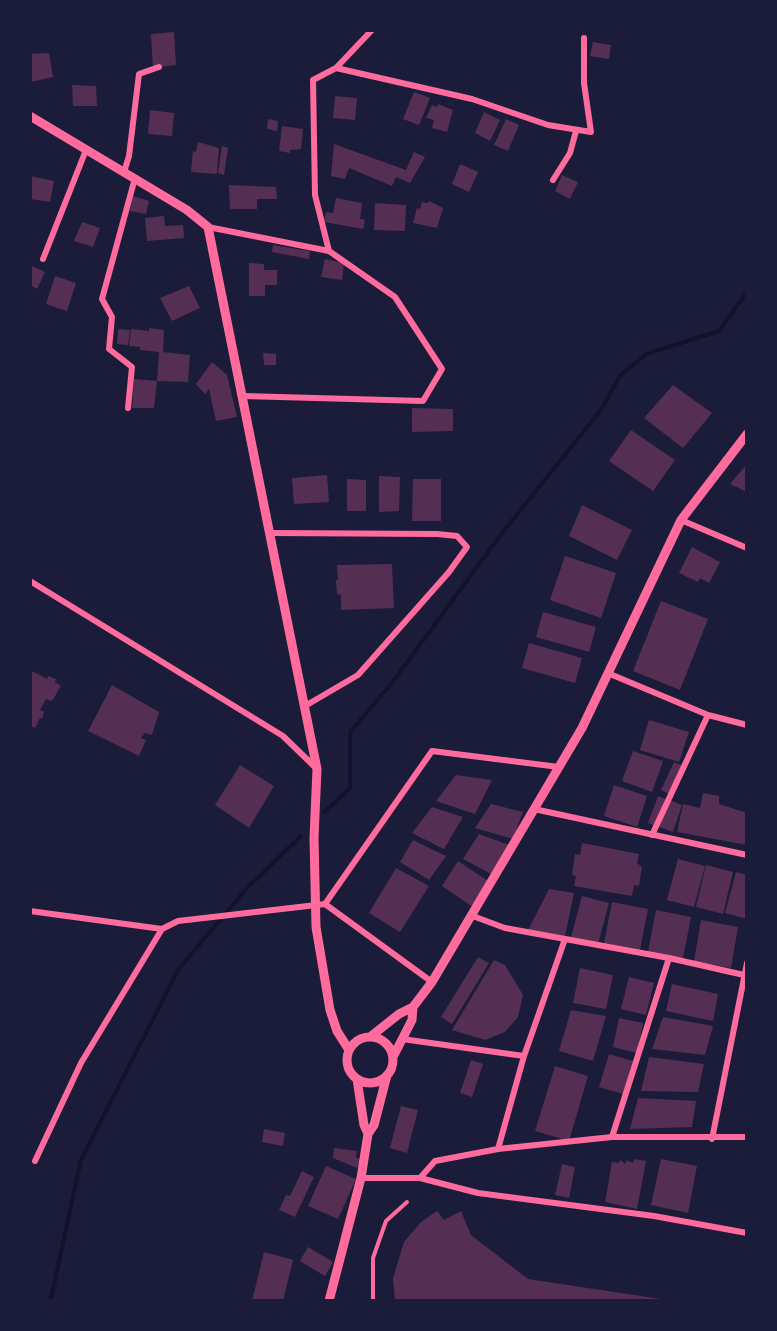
<!DOCTYPE html>
<style>
body{margin:0}
#map{position:relative;width:777px;height:1331px;overflow:hidden;background:#1b1b3a;font-family:"Roboto Condensed",sans-serif}
canvas{display:block}
.frame{position:absolute;inset:0;border:32px solid #1b1b3a;pointer-events:none}
</style>
<div id="map">
<canvas width="777" height="1331"></canvas>
<div class="frame"></div>
</div>
<script>
const g = document.querySelector('canvas').getContext('2d');
g.lineJoin = 'round';
function shape(rows) {
  const path = new Path2D();
  for (const r of rows) {
    if (r.length === 3) {
      path.moveTo(r[0] + r[2], r[1]);
      path.arc(r[0], r[1], r[2], 0, 2 * Math.PI);
      continue;
    }
    path.moveTo(r[0], r[1]);
    for (let i = 2; i < r.length; i += 2) path.lineTo(r[i], r[i + 1]);
  }
  return path;
}
function strokePath(path, color, width, dash) {
  g.strokeStyle = color;
  g.lineWidth = width;
  g.lineCap = dash ? 'butt' : 'round';
  g.setLineDash(dash || []);
  g.stroke(path);
}
function fill(path, color) {
  g.fillStyle = color;
  g.fill(path, 'evenodd');
}
const stream = shape([
 [325,812,350,788,350,732,391,684,502,533,601,410,620,376,646,354,719,331,747,292],
 [51,1298,81,1160,178,970,246,889,301,836]
]);
const building = shape([
 [174,32,176,65,153,68,151,34],
 [593,42,611,45,609,59,590,56],
 [49,53,53,77,30,82,30,54],
 [72,85,96,86,97,106,73,106],
 [414,92,430,98,419,125,403,119],
 [335,96,357,98,355,120,333,118],
 [438,104,453,110,447,132,432,128,434,120,426,118,432,105,437,107],
 [150,110,174,113,172,136,148,134],
 [484,112,500,120,490,141,475,133],
 [268,119,278,121,277,131,267,129],
 [506,119,519,125,508,151,494,145],
 [282,126,303,129,301,149,290,150,290,153,279,151],
 [198,142,219,148,217,174,191,172,193,151,196,152],
 [334,144,406,170,414,152,425,157,410,183,396,177,392,186,349,168,345,179,331,176],
 [222,146,228,148,224,175,218,173],
 [460,164,478,172,469,192,452,184],
 [562,175,578,182,570,199,555,191],
 [30,176,54,181,50,202,30,199],
 [229,185,276,187,277,199,257,199,257,209,230,209],
 [133,196,149,201,146,214,130,211],
 [336,198,362,203,360,219,365,220,363,229,324,222,326,212,333,213],
 [429,201,443,208,437,228,413,223,417,208,420,209,422,202,428,203],
 [375,203,406,205,405,231,374,230],
 [164,216,165,226,183,225,184,238,147,241,145,218],
 [82,222,100,228,93,247,74,241],
 [273,245,310,251,309,259,272,252],
 [325,259,344,263,342,280,321,277],
 [249,263,264,264,264,270,277,270,277,285,265,285,265,296,249,296],
 [30,265,45,272,37,289,30,285],
 [55,276,76,283,67,311,46,304],
 [189,286,200,308,172,321,160,298],
 [149,328,164,330,163,352,190,355,188,382,157,381,159,352,140,350,140,347,129,346,131,329,149,331],
 [118,329,130,330,128,345,117,344],
 [263,353,276,354,276,365,264,365],
 [212,362,227,375,237,417,216,421,209,389,205,394,196,384],
 [134,379,157,381,154,408,132,408],
 [673,385,712,413,683,448,644,418],
 [412,408,453,409,453,431,412,432],
 [631,430,675,460,653,491,609,461],
 [747,464,747,492,730,484],
 [327,475,329,502,294,504,292,478],
 [379,476,400,477,399,511,379,512],
 [347,479,366,480,366,511,347,511],
 [413,479,441,479,441,521,412,521],
 [582,505,632,530,617,560,569,536],
 [692,547,720,562,709,583,700,578,698,582,679,573],
 [565,556,616,573,601,618,550,600],
 [392,564,394,608,341,610,341,595,337,594,336,580,338,580,337,565],
 [661,601,708,619,680,690,633,671],
 [543,612,596,627,589,652,536,637],
 [529,643,582,658,575,683,522,668],
 [30,670,47,679,48,676,56,679,55,682,61,686,52,701,46,699,40,710,44,712,42,719,40,718,35,728,30,726],
 [112,685,159,712,152,735,145,733,141,738,146,740,139,756,88,731],
 [649,720,689,732,679,762,640,750],
 [633,751,663,761,652,792,622,781],
 [674,762,684,766,671,795,661,790],
 [240,765,274,786,249,828,215,805],
 [456,775,492,780,475,814,436,801],
 [614,785,647,796,637,827,604,816],
 [703,793,719,796,719,804,747,813,747,845,677,832,683,804,700,808],
 [658,796,682,805,673,832,648,823],
 [491,804,523,812,513,839,475,828],
 [432,807,463,817,444,849,412,833],
 [479,834,509,845,493,875,463,859],
 [413,840,446,856,429,880,400,862],
 [582,843,639,854,637,863,642,867,639,886,634,885,632,896,574,886,576,876,572,875,575,854,580,855],
 [678,859,705,866,694,907,667,900],
 [458,861,488,881,473,907,442,886],
 [706,865,733,872,723,914,696,907],
 [396,868,429,886,400,932,369,913],
 [736,872,747,875,747,919,725,913],
 [549,889,574,893,565,936,528,930],
 [582,896,609,903,598,944,571,937],
 [612,902,648,909,640,950,604,943],
 [656,910,691,917,683,958,648,952],
 [701,920,738,927,731,968,694,961],
 [478,957,489,963,452,1024,441,1017],
 [494,960,505,965,523,995,518,1017,505,1032,485,1040,452,1030],
 [580,968,613,975,606,1009,573,1003],
 [629,977,654,983,646,1015,621,1009],
 [672,984,718,994,713,1021,666,1011],
 [571,1010,606,1016,593,1061,559,1051],
 [663,1017,713,1026,705,1055,652,1049],
 [619,1018,643,1023,637,1053,613,1047],
 [609,1054,633,1061,623,1094,599,1087],
 [649,1057,704,1064,698,1092,641,1091],
 [471,1060,483,1064,472,1097,460,1093],
 [555,1066,588,1076,569,1141,535,1131],
 [638,1098,696,1101,692,1127,630,1129],
 [401,1106,418,1110,407,1153,390,1148],
 [264,1129,285,1133,283,1146,262,1142],
 [334,1148,357,1151,356,1157,360,1159,357,1168,333,1158],
 [635,1159,646,1161,637,1209,605,1202,612,1162,619,1163,620,1160,625,1164,627,1160,632,1163],
 [661,1159,697,1166,688,1213,651,1205],
 [562,1164,575,1167,569,1198,555,1195],
 [326,1166,356,1179,338,1219,308,1206],
 [302,1171,314,1177,295,1217,279,1210,286,1195,290,1196],
 [437,1211,444,1220,461,1211,471,1235,528,1279,674,1301,395,1301,393,1278,404,1242,421,1222],
 [308,1247,333,1262,325,1276,300,1261],
 [264,1252,293,1260,283,1301,252,1301]
]);
const service = shape([
 [373,1301,373,1258,386,1221,407,1202]
]);
const minor = shape([
 [336,68,472,99,548,125,591,132,584,83,584,38],
 [124,172,129,156,139,74,159,67],
 [553,180,570,153,576,131],
 [208,227,329,251,315,195,313,80,336,68,372,30],
 [43,259,86,150],
 [243,396,423,401,442,369,395,297,329,251],
 [128,408,132,367,109,349,112,317,102,299,135,178],
 [681,520,747,548],
 [270,533,437,534,457,536,467,547,449,572,358,675,305,706],
 [30,581,283,736,317,769],
 [610,674,708,715,747,725],
 [534,809,747,855],
 [652,835,708,715],
 [325,904,432,982],
 [30,911,162,929,178,921,325,904,432,751,559,767],
 [470,915,505,928,669,958,744,975],
 [402,1039,524,1056],
 [612,1137,669,958],
 [712,1139,747,963],
 [498,1149,524,1056,565,939],
 [35,1161,81,1063,162,929],
 [361,1178,420,1178,478,1193,654,1216,747,1233],
 [420,1178,435,1161,498,1149,612,1137,747,1137]
]);
const tertiary = shape([
 [30,116,187,210,208,227,317,769,314,838,316,927,330,1010,337,1031,349,1050],
 [370,1037,399,1014,413,1007,432,982,582,728,681,520,747,434],
 [370,1060,23],
 [393,1057,412,1020,413,1007],
 [357,1079,364,1125,368,1134],
 [329,1301,361,1178,368,1134,374,1125,387,1075]
]);
strokePath(stream, '#12122b', 4);
fill(building, '#542f53');
strokePath(service, '#ff6b9d', 4);
strokePath(minor, '#ff6b9d', 6);
strokePath(tertiary, '#ff6b9d', 9);
</script>
